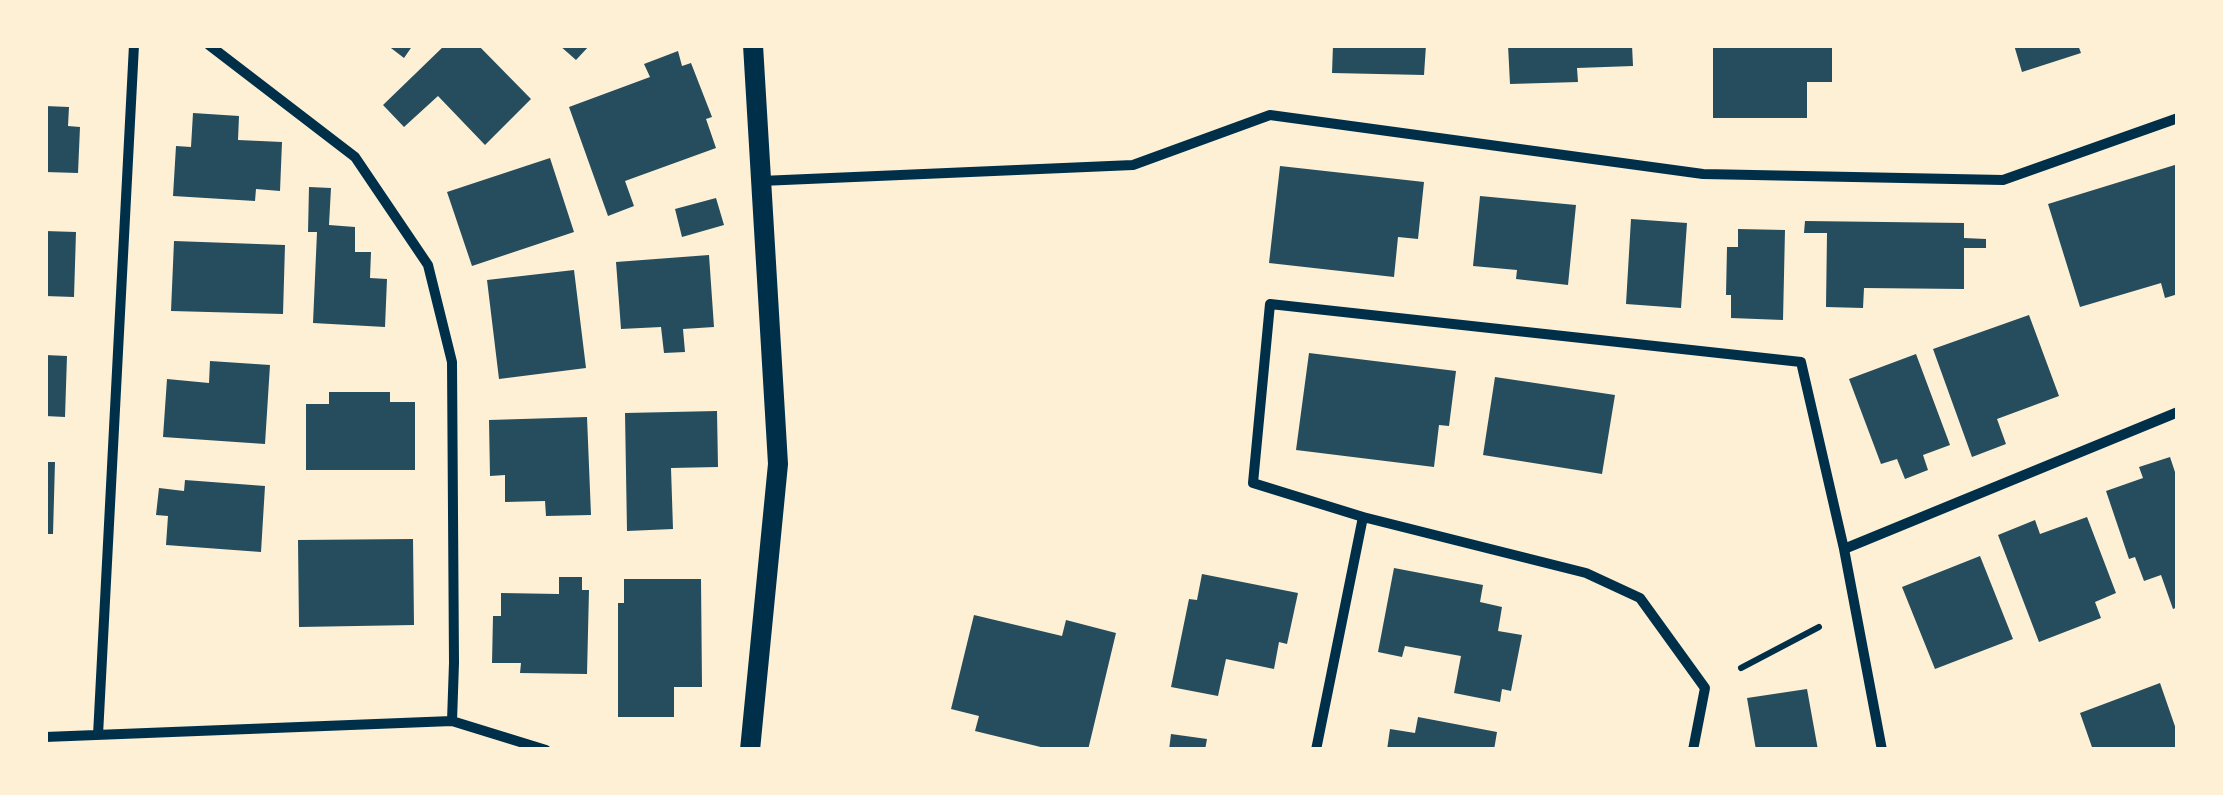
<!DOCTYPE html>
<style>
body{margin:0}
#map{position:relative;width:2223px;height:795px;overflow:hidden;background:#fdf0d5;font-family:"Roboto Condensed",sans-serif}
canvas{display:block}
.frame{position:absolute;inset:0;border:48px solid #fdf0d5;pointer-events:none}
</style>
<div id="map">
<canvas width="2223" height="795"></canvas>
<div class="frame"></div>
</div>
<script>
const g = document.querySelector('canvas').getContext('2d');
g.lineJoin = 'round';
function fill(path, color) {
  g.fillStyle = color;
  g.fill(path, 'evenodd');
}
function shape(rows) {
  const path = new Path2D();
  for (const r of rows) {
    path.moveTo(r[0], r[1]);
    for (let i = 2; i < r.length; i += 2) path.lineTo(r[i], r[i + 1]);
  }
  return path;
}
function strokePath(path, color, width, dash) {
  g.strokeStyle = color;
  g.lineWidth = width;
  g.lineCap = dash ? 'butt' : 'round';
  g.setLineDash(dash || []);
  g.stroke(path);
}
const building = shape([
 [387,45,413,45,404,58],
 [445,45,478,45,531,99,485,145,438,96,404,127,383,105],
 [559,45,590,45,576,60],
 [1333,45,1426,45,1424,75,1332,73],
 [1508,45,1632,45,1633,66,1577,68,1578,82,1510,84],
 [1713,45,1832,45,1832,82,1807,82,1807,118,1713,118],
 [2014,45,2078,45,2081,53,2022,72],
 [678,51,682,66,691,63,712,117,706,119,716,148,625,181,634,206,608,216,569,107,650,77,644,64],
 [45,106,69,107,68,126,80,127,78,173,45,172],
 [193,113,239,116,238,140,282,142,280,191,256,189,255,201,173,196,176,146,191,147],
 [550,158,574,232,472,266,447,192],
 [2178,164,2178,294,2165,298,2161,283,2080,307,2048,204],
 [1280,166,1424,182,1418,239,1398,237,1394,277,1269,263],
 [309,187,331,188,329,225,355,227,355,252,371,252,370,278,387,279,385,327,313,323,317,232,308,232],
 [1480,196,1576,205,1568,285,1516,279,1517,270,1473,266],
 [716,198,724,225,682,237,675,209],
 [1631,219,1687,223,1681,308,1626,304],
 [1805,221,1964,223,1964,238,1986,239,1986,248,1964,248,1964,289,1864,288,1863,308,1826,307,1827,233,1804,233],
 [1738,229,1785,230,1783,320,1731,318,1731,295,1726,295,1727,247,1738,247],
 [45,231,76,232,74,297,45,296],
 [174,241,285,245,283,314,171,311],
 [709,255,714,327,683,329,685,352,664,353,661,327,621,329,616,262],
 [574,270,586,368,499,379,487,280],
 [2029,315,2059,396,1997,419,2006,444,1972,457,1933,349],
 [1309,353,1456,371,1449,426,1439,425,1434,467,1296,450],
 [1916,354,1950,445,1923,455,1928,470,1905,479,1897,459,1881,464,1849,379],
 [45,355,67,356,65,417,45,416],
 [210,361,270,365,265,444,163,437,167,379,209,383],
 [1495,377,1615,395,1602,474,1483,455],
 [329,392,390,392,390,402,415,402,415,470,306,470,306,404,329,404],
 [717,411,718,467,671,468,673,529,627,531,625,413],
 [587,417,591,515,546,516,545,501,505,502,505,475,490,476,489,420],
 [2170,457,2175,472,2178,471,2178,607,2173,609,2161,575,2144,581,2135,557,2129,559,2106,491,2143,478,2139,467],
 [45,462,55,462,53,534,45,534],
 [185,480,265,486,261,552,166,545,168,516,156,515,159,488,184,491],
 [2087,517,2116,593,2095,602,2101,618,2039,642,1998,535,2035,520,2040,534],
 [413,539,414,625,299,627,298,540],
 [1980,556,2013,639,1935,669,1902,587],
 [1394,568,1483,585,1480,602,1502,607,1498,631,1522,635,1511,691,1502,689,1500,702,1454,693,1461,656,1405,646,1402,657,1378,652],
 [1202,574,1298,593,1287,644,1279,642,1274,669,1226,659,1218,696,1171,687,1189,599,1197,600],
 [559,577,582,577,582,590,589,590,587,674,520,673,521,663,492,663,493,616,501,616,501,593,559,594],
 [624,579,701,579,702,687,674,687,674,717,618,717,618,603,624,603],
 [974,615,1062,636,1066,620,1116,633,1088,750,1053,750,975,731,979,716,951,709],
 [2160,683,2178,735,2178,750,2093,750,2080,713],
 [1807,689,1818,750,1756,750,1747,698],
 [1418,717,1497,732,1494,750,1387,750,1390,729,1415,733],
 [1171,734,1207,739,1205,750,1169,750]
]);
const path = shape([
 [1741,668,1819,627]
]);
const minor = shape([
 [209,45,355,157,428,265,452,362,454,663,452,721],
 [761,181,1133,165,1270,115,1703,174,2003,180,2178,118],
 [1844,549,2178,412],
 [98,735,134,45],
 [45,737,452,721,546,750],
 [1316,750,1363,517],
 [1693,750,1705,688,1640,598,1586,573,1363,517,1253,483,1270,304,1801,362,1844,549,1882,750]
]);
const secondary = shape([
 [750,750,778,464,753,45]
]);
fill(building, '#264d5e');
strokePath(path, '#003049', 6);
strokePath(minor, '#003049', 10);
strokePath(secondary, '#003049', 20);
</script>
